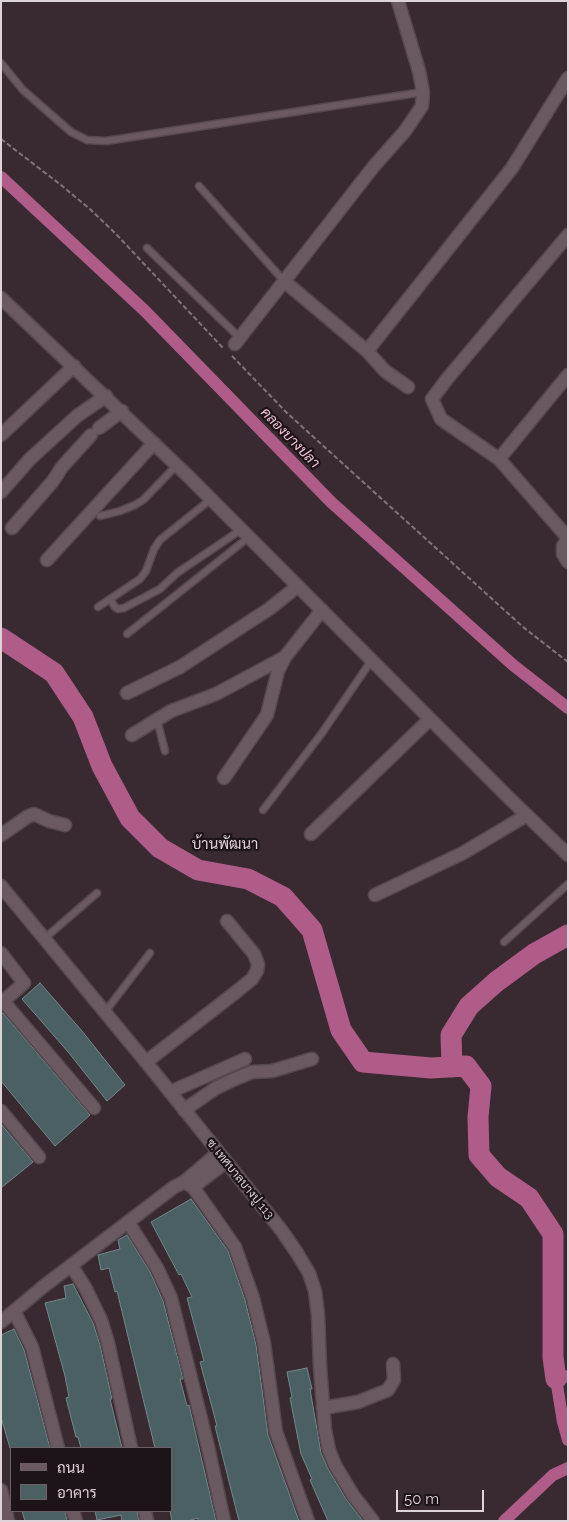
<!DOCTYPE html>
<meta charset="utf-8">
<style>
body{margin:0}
#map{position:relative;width:569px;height:1522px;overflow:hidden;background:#392931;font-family:Raleway,Sarabun,sans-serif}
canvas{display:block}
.frame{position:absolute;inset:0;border:2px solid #ded3d8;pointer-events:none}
.legend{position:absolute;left:10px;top:1447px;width:162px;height:65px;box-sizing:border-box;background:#1c1418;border:1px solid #6a6065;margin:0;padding:6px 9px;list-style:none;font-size:15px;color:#ded3d8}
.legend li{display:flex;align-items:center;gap:10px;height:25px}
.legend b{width:25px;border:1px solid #6a6065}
.scale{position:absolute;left:396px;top:1490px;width:88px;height:22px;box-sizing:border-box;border:2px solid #ded3d8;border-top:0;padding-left:6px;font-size:15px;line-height:18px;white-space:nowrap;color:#ded3d8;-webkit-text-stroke:4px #1c1418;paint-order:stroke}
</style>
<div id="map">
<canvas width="569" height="1522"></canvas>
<div class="frame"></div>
<ul class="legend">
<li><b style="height:6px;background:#6b5961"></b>ถนน</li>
<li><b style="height:14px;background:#4a6063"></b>อาคาร</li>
</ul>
<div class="scale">50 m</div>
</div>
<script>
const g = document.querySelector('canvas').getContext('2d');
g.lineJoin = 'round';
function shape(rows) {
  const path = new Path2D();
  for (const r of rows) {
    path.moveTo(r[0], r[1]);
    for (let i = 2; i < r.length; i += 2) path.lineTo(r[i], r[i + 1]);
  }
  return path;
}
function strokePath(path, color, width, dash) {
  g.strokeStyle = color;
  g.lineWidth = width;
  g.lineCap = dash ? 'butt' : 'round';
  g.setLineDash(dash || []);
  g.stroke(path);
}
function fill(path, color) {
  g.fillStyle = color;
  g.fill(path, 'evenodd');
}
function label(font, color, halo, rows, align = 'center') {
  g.font = font + ' Raleway,Sarabun,sans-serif';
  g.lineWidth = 4.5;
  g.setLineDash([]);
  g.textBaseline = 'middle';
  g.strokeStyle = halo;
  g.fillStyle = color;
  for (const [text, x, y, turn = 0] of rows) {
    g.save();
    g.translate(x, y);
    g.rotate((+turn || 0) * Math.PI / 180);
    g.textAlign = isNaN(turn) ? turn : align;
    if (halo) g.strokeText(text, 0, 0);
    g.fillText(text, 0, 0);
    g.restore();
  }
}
const canal = shape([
 [1,177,145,311,331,502,513,665,568,708],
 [568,1376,556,1379,563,1422,568,1440],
 [504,1521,553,1475,568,1468]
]);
const river = shape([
 [1,638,54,673,83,717,102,766,130,818,160,848,198,870,248,879,283,897,312,930,341,1030,363,1062,431,1068,466,1066,481,1086,478,1117,479,1155,498,1177,529,1198,553,1234,553,1357,556,1379],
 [452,1067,451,1035,469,1006,496,982,534,954,568,935]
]);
const building = shape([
 [40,983,82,1031,125,1085,107,1101,69,1053,22,999,40,983],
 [3,1013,90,1115,55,1146,1,1081,1,1015,3,1013],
 [1,1124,33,1162,1,1188,1,1124],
 [191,1199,228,1251,245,1300,256,1345,268,1435,299,1521,239,1521,215,1426,217,1426,200,1362,204,1361,187,1298,192,1297,181,1274,179,1275,151,1222,191,1199],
 [127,1235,150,1272,163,1301,183,1379,180,1379,187,1406,189,1405,216,1521,198,1521,198,1518,188,1521,172,1521,170,1511,171,1511,171,1448,155,1448,117,1291,115,1292,109,1268,101,1270,98,1255,120,1249,118,1240,127,1235],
 [73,1284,93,1323,100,1345,112,1399,110,1399,122,1448,81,1448,78,1437,76,1437,66,1398,69,1397,65,1376,45,1303,66,1298,64,1286,73,1284],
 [14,1329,24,1350,50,1448,10,1448,1,1417,1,1335,14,1329],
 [307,1368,312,1389,310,1389,321,1453,328,1469,346,1499,363,1521,328,1521,310,1480,312,1479,301,1454,290,1398,292,1397,287,1372,307,1368],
 [22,1511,65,1511,67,1521,25,1521,22,1511],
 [95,1511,137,1511,139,1521,122,1521,121,1515,97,1520,95,1511]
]);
const path = shape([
 [1,139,61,185,91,210,116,234,223,348],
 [232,356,287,413,523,627,568,662]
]);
const service = shape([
 [1,63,23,90,71,132,87,140,106,141,423,92],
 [199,186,284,281],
 [147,248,240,338],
 [100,516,120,511,135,505,143,500,177,465],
 [110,599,115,607,118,609,124,608,160,589,177,573,242,529],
 [98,607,140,579,146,571,154,549,160,540,211,499],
 [127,634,249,537],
 [157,720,165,751],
 [263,810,322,733,371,661],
 [45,938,97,893],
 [504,942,568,884],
 [105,1012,150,953]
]);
const minor = shape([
 [568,235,447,379,432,399,441,419,499,459,568,538],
 [284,281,367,351,385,371,408,387],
 [1,298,189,477,508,797,568,855],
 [235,344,374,166,405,131,422,106,423,92,419,71,398,1],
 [367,351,512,168,568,78],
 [99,428,122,411],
 [1,435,74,366],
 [499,459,568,375],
 [1,492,30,459,77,416,106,396],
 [12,528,53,481,62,467,91,435],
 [568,539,563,546,563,554,568,562],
 [47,560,154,443],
 [127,693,180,667,269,609,298,586],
 [132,735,171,711,216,694,285,657],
 [224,778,267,715,278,671,285,657,322,610],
 [311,834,430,719],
 [1,835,27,817,34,814,49,821,65,825],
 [375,895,463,853,527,815],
 [1,953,24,983,1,1003],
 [3,1001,94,1108],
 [146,1062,236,992,252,979,257,971,258,964,254,954,227,921],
 [170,1092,245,1059],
 [184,1110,216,1088,235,1079,252,1072,272,1071,312,1059],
 [1,1111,39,1157],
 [184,1182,218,1153],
 [193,1187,226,1162],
 [128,1222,157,1268,171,1298,208,1447,224,1521],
 [71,1265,86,1289,101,1320,108,1343,131,1448],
 [14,1311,32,1347,58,1448],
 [1,1322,44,1286,174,1187,184,1182,193,1187,235,1247,253,1298,264,1343,276,1432,308,1521],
 [323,1408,358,1402,388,1390,394,1380,393,1364],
 [1,1490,8,1521],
 [73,1511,76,1521],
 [145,1511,147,1521]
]);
const tertiary = shape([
 [1,886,146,1062,282,1231,297,1253,309,1273,315,1291,318,1315,320,1367,325,1430,329,1450,335,1465,353,1495,373,1521]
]);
const streetNames = [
 ["ซ. เทศบาลบางปู 113",240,1179,51]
];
const waterNames = [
 ["คลองบางปลา",290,438,46]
];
const quarterNames = [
 ["บ้านพัฒนา",225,844]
];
strokePath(canal, '#b05c89', 12);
strokePath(river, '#b05c89', 21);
fill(building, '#4a6063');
strokePath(building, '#72888c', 1);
strokePath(service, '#55484e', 9);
strokePath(minor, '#55484e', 15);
strokePath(tertiary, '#55484e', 15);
strokePath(path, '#82747b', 2, [5, 2.5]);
strokePath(service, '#6b5961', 6);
strokePath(minor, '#6b5961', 12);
strokePath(tertiary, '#6b5961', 12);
label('12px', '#ded3d8', '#1c1418', streetNames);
label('italic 14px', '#f1c2d8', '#1c1418', waterNames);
label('15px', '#ded3d8', '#1c1418', quarterNames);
</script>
